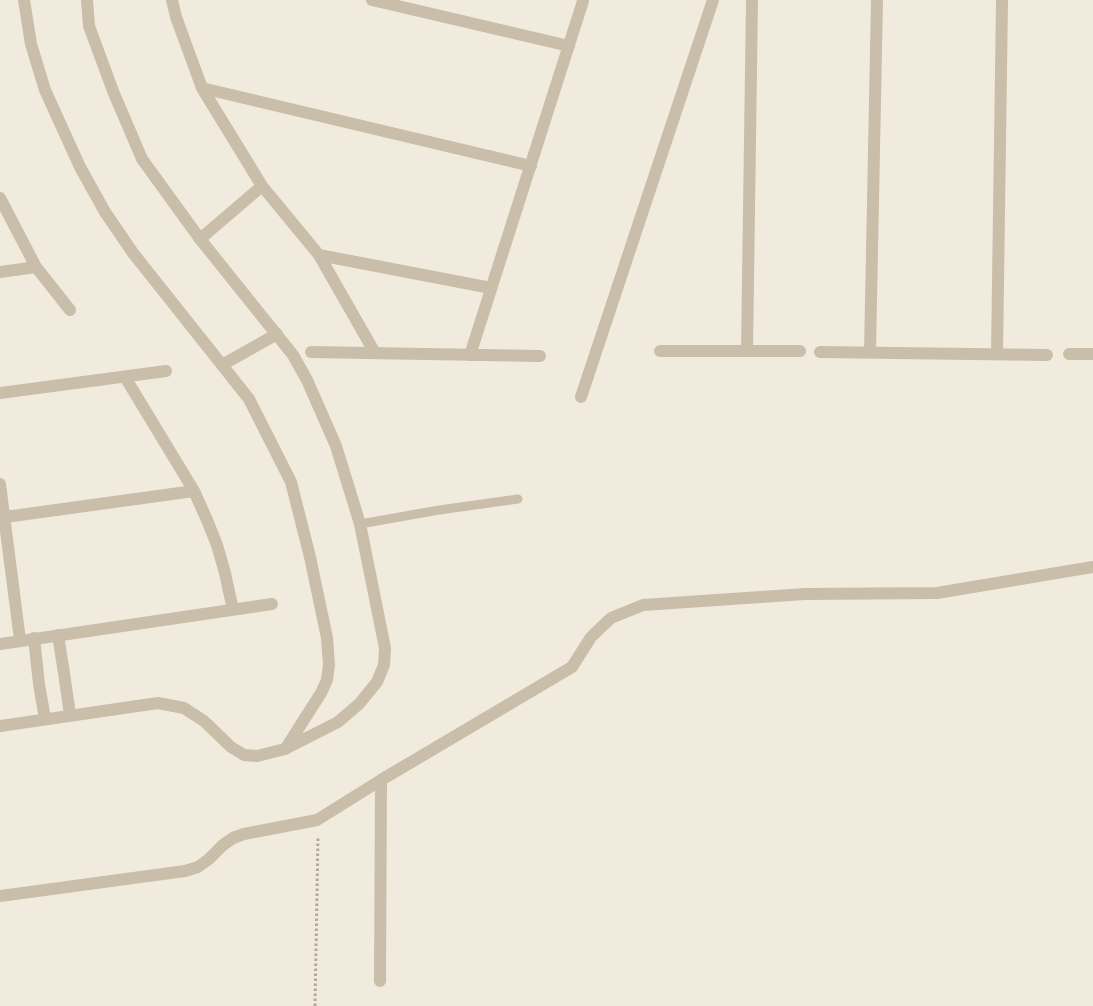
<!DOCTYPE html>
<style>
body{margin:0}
canvas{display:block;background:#f1ebde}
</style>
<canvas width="1093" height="1006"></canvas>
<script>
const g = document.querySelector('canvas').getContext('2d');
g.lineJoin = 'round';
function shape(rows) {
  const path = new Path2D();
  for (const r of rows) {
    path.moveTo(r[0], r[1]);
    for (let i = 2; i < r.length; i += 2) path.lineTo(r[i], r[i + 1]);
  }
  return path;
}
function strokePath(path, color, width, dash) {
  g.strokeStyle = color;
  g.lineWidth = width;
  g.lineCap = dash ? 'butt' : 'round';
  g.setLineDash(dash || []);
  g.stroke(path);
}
const path = shape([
 [315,1006,318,836]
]);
const service = shape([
 [360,524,439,510,518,499]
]);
const minor = shape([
 [172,0,176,17,202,88,262,186,319,255,375,353],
 [372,0,569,46],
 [202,88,531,166],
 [0,198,36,267,70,310],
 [200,239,262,186],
 [319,255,491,288],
 [0,272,36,267],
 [660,351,800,351],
 [747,351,752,0],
 [311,352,540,356],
 [820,352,1047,355],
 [870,352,877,0],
 [997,354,1002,0],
 [1069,354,1093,354],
 [470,355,583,1],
 [222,365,277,334],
 [125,377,194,491,207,520,217,545,225,573,233,610],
 [0,393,166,371],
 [581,397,713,0],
 [0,484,20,640],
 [5,517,194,491],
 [58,635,64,673,70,715],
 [34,638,39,684,45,719],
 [0,644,272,604],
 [0,726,158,703,184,708,204,721,231,747,244,755,257,756,285,749],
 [0,896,185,871,198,867,209,859,223,845,233,838,244,834,317,820,381,780,572,667,591,637,611,618,643,605,805,594,937,593,1093,567],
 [380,981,381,780]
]);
const tertiary = shape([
 [24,0,31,44,45,90,80,167,105,212,133,253,249,399,291,482,310,557,327,638,329,665,327,680,321,693,286,748],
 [87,0,89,26,113,91,142,159,200,239,293,355,307,380,336,446,360,524,385,648,384,665,377,682,359,704,338,722,285,749]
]);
strokePath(path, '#b5a894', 3, [2.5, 2.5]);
strokePath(service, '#c9beaa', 9);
strokePath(minor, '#c9beaa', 12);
strokePath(tertiary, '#c9beaa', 12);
</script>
